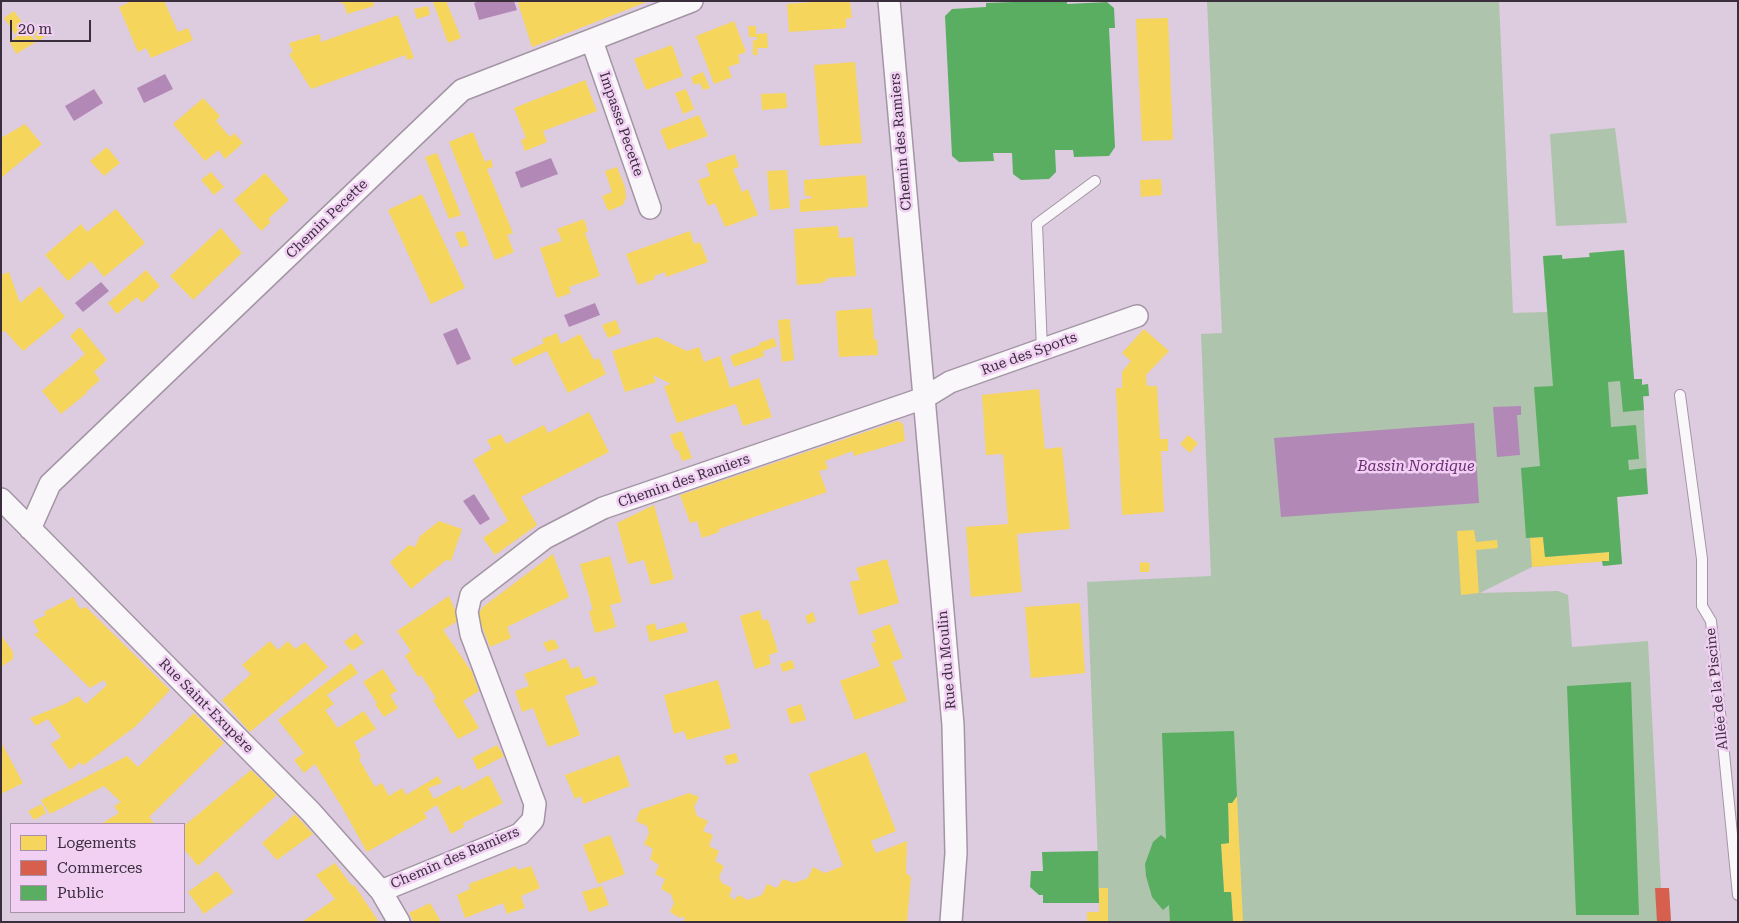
<!DOCTYPE html>
<meta charset="utf-8">
<style>
body{margin:0}
#map{position:relative;width:1739px;height:923px;overflow:hidden;background:#ddcbdf;font-family:"Roboto Serif",serif}
canvas{display:block}
.frame{position:absolute;inset:0;border:2px solid #3b2e3c;pointer-events:none}
.legend{position:absolute;left:10px;top:823px;width:175px;height:90px;box-sizing:border-box;background:#f1d0f4;border:1px solid #a88faa;margin:0;padding:6px 9px;list-style:none;font-size:15px;color:#3b2e3c}
.legend li{display:flex;align-items:center;gap:10px;height:25px}
.legend b{width:25px;border:1px solid #a88faa}
.scale{position:absolute;left:10px;top:20px;width:81px;height:22px;box-sizing:border-box;border:2px solid #3b2e3c;border-top:0;padding-left:6px;font-size:15px;line-height:18px;white-space:nowrap;color:#3b2e3c;-webkit-text-stroke:4px #f1d0f4;paint-order:stroke}
</style>
<div id="map">
<canvas width="1739" height="923"></canvas>
<div class="frame"></div>
<ul class="legend">
<li><b style="height:14px;background:#f6d55c"></b>Logements</li>
<li><b style="height:14px;background:#d6604d"></b>Commerces</li>
<li><b style="height:14px;background:#5aae61"></b>Public</li>
</ul>
<div class="scale">20 m</div>
</div>
<script>
const g = document.querySelector('canvas').getContext('2d');
g.lineJoin = 'round';
function fill(path, color) {
  g.fillStyle = color;
  g.fill(path, 'evenodd');
}
function shape(rows) {
  const path = new Path2D();
  for (const r of rows) {
    path.moveTo(r[0], r[1]);
    for (let i = 2; i < r.length; i += 2) path.lineTo(r[i], r[i + 1]);
  }
  return path;
}
function strokePath(path, color, width, dash) {
  g.strokeStyle = color;
  g.lineWidth = width;
  g.lineCap = dash ? 'butt' : 'round';
  g.setLineDash(dash || []);
  g.stroke(path);
}
function label(font, color, halo, rows, align = 'center') {
  g.font = font + ' "Roboto Serif",serif';
  g.lineWidth = 5;
  g.setLineDash([]);
  g.textBaseline = 'middle';
  g.strokeStyle = halo;
  g.fillStyle = color;
  for (const [text, x, y, turn = 0] of rows) {
    g.save();
    g.translate(x, y);
    g.rotate((+turn || 0) * Math.PI / 180);
    g.textAlign = isNaN(turn) ? turn : align;
    if (halo) g.strokeText(text, 0, 0);
    g.fillText(text, 0, 0);
    g.restore();
  }
}
const green = shape([
 [1207,1,1499,1,1513,313,1547,312,1543,256,1562,255,1563,259,1589,257,1589,253,1624,250,1634,379,1642,379,1642,385,1648,384,1649,396,1643,397,1648,494,1617,497,1622,564,1603,566,1602,561,1532,567,1480,593,1558,591,1568,595,1572,647,1648,641,1661,888,1669,888,1671,922,1108,922,1108,889,1099,888,1087,582,1211,576,1201,334,1222,333],
 [1615,128,1627,223,1556,226,1550,134]
]);
const water = shape([
 [480,1,514,1,517,10,479,20,474,3],
 [165,74,173,89,144,103,137,88],
 [94,89,103,103,74,121,65,106],
 [551,158,558,174,521,188,515,172],
 [101,282,109,291,83,312,75,303],
 [595,303,600,315,569,327,564,315],
 [457,328,471,359,457,365,443,334],
 [1521,406,1521,415,1517,415,1520,455,1497,457,1493,407],
 [1474,423,1479,503,1281,517,1274,438],
 [474,494,490,519,480,525,463,501]
]);
const homes = shape([
 [132,1,164,1,178,32,188,28,193,40,151,58,146,48,138,52,119,7],
 [340,1,373,1,374,6,347,14,344,3,341,4],
 [437,1,446,1,461,38,448,43,433,2],
 [523,1,649,1,532,47,518,3],
 [826,1,850,1,852,18,846,18,846,28,789,32,787,4],
 [428,6,430,15,417,19,414,9],
 [14,11,36,42,16,54,10,42,17,37,4,18],
 [398,15,414,58,407,60,405,55,311,89,289,54,293,52,289,43,320,34,321,42],
 [1168,18,1173,140,1142,141,1136,19],
 [734,21,746,52,738,55,740,63,728,67,732,77,714,84,696,36],
 [748,26,756,26,756,34,767,33,768,48,757,48,758,55,753,55,753,40,757,40,757,37,749,37],
 [42,28,46,36,38,41,33,33],
 [672,45,683,76,646,90,634,59],
 [855,62,862,143,820,146,814,65],
 [703,72,710,88,703,90,700,83,694,85,691,77],
 [585,80,597,111,543,131,547,142,525,151,521,140,526,138,514,108],
 [686,89,694,109,683,114,675,93],
 [786,93,787,108,762,110,761,94],
 [203,98,220,116,216,121,230,137,234,133,243,143,225,159,219,150,205,161,173,124],
 [699,115,708,136,668,150,660,130],
 [25,124,42,144,1,178,1,138],
 [473,132,485,162,491,159,493,167,487,169,513,233,507,235,514,252,495,260,449,142],
 [107,147,120,163,104,176,90,161],
 [437,153,461,215,449,219,425,157],
 [735,154,739,167,733,169,742,192,748,189,758,215,725,227,715,203,708,206,698,180,710,176,706,164],
 [617,167,625,187,626,198,623,205,608,211,602,196,612,192,605,171],
 [787,170,790,208,770,210,767,171],
 [211,172,224,187,214,195,201,180],
 [265,173,289,200,268,219,271,222,261,231,234,200],
 [866,175,868,207,800,212,800,200,812,198,811,196,805,196,804,180],
 [1161,179,1162,195,1141,197,1140,180],
 [422,194,465,288,431,304,388,210],
 [116,209,145,243,104,277,91,261,68,281,45,255,81,224,87,232],
 [584,219,588,231,585,233,600,276,569,287,571,293,557,298,540,248,562,241,557,229],
 [838,226,839,238,853,237,856,276,827,278,827,281,823,281,823,283,797,285,794,229],
 [221,228,242,253,193,300,170,276],
 [464,231,469,245,461,248,455,233],
 [690,231,694,244,700,242,708,262,666,277,665,272,654,276,655,279,638,285,626,254],
 [146,270,160,286,142,303,137,297,117,314,108,303],
 [9,272,20,303,40,286,65,317,23,351,5,331,1,332,1,275],
 [872,308,874,340,877,339,878,355,839,357,836,311],
 [790,319,794,360,782,362,778,320],
 [616,320,621,333,608,338,602,325],
 [80,327,107,360,94,372,100,380,86,392,87,393,61,414,42,391,85,354,70,336],
 [1144,329,1169,351,1146,375,1147,386,1157,386,1160,439,1168,439,1168,451,1161,451,1164,512,1122,515,1116,388,1122,388,1122,372,1131,361,1122,353],
 [557,333,561,344,580,334,594,360,599,358,606,374,568,393,547,351,515,366,511,359,544,343,542,339],
 [657,337,687,351,699,347,704,362,720,356,730,388,759,378,772,417,743,426,736,404,677,423,664,386,671,384,653,375,656,382,625,392,612,351],
 [774,338,777,346,763,351,764,356,734,367,730,356,760,345,759,343],
 [1039,389,1045,449,1062,447,1070,529,1017,534,1022,592,971,597,966,527,1008,524,1003,454,986,455,982,395],
 [589,412,609,452,521,497,537,525,495,555,483,538,508,521,473,460,492,449,487,440,501,434,506,444,544,425,548,433],
 [898,421,903,424,905,441,854,456,853,451,825,461,828,469,819,471,827,492,719,529,719,532,702,538,697,521,690,523,680,495],
 [682,431,692,458,682,461,678,449,676,451,670,435],
 [1188,435,1198,443,1190,453,1180,444],
 [654,505,674,579,651,585,644,560,628,564,617,523],
 [439,521,462,529,451,561,446,560,411,589,390,562,409,545,415,547,420,536],
 [1474,530,1476,542,1497,540,1498,548,1476,550,1479,593,1461,595,1457,531],
 [1543,537,1545,557,1609,552,1609,561,1532,567,1530,538],
 [553,554,569,597,507,627,511,638,490,647,480,621,479,613,483,607],
 [610,556,622,602,610,605,616,627,595,633,589,611,593,610,580,564],
 [887,559,899,603,859,615,850,582,860,580,856,568],
 [1140,562,1150,563,1149,572,1140,572],
 [449,596,459,620,443,630,474,675,473,676,479,691,463,701,479,728,458,739,433,700,436,698,421,675,418,677,405,656,411,651,397,631],
 [73,597,80,609,86,607,170,690,136,726,84,765,82,765,80,762,70,770,51,744,61,737,48,719,36,726,30,718,67,703,78,696,86,704,107,685,104,680,90,688,34,634,39,632,33,621,46,615,44,612],
 [1080,603,1085,673,1031,678,1025,607],
 [760,610,763,621,768,619,778,652,769,655,771,664,755,669,740,616],
 [813,612,816,621,808,624,805,616],
 [685,622,688,632,650,642,646,626,655,623,657,630],
 [890,624,903,658,892,662,907,701,855,720,840,681,880,666,871,643,876,642,872,631],
 [356,633,364,643,352,651,344,642],
 [1,635,13,652,13,659,1,667],
 [554,639,559,648,548,652,543,643],
 [270,641,278,650,288,641,295,649,305,642,328,667,250,732,222,700,251,674,242,665],
 [566,658,571,669,579,666,584,679,595,676,598,684,565,696,580,735,548,747,533,708,522,712,515,691,529,686,524,674],
 [792,660,795,668,783,672,780,664],
 [351,663,358,673,327,695,334,704,325,710,338,728,364,711,376,729,354,742,361,756,359,759,375,787,382,783,389,796,402,788,406,795,438,776,442,783,428,788,434,799,460,785,462,790,489,775,503,803,463,823,464,827,451,834,437,805,424,813,427,818,367,852,342,807,315,764,304,773,294,760,304,753,278,720],
 [383,669,397,691,390,695,398,708,384,717,375,704,377,703,363,682],
 [718,680,731,728,687,740,684,731,674,734,664,695],
 [801,704,806,720,791,724,786,709],
 [194,713,224,743,149,817,155,824,101,824,119,813,114,806,121,802,104,786,50,814,41,800,127,756,138,767],
 [1,742,23,783,1,794],
 [497,745,504,756,478,770,472,758],
 [866,752,896,831,871,841,876,853,907,841,906,873,911,877,907,922,681,922,685,920,683,916,680,918,670,912,674,903,671,894,661,889,665,879,655,874,659,865,650,859,653,849,644,844,649,833,647,826,636,821,640,810,689,793,699,797,694,807,697,816,708,821,703,831,713,835,709,846,719,851,715,861,724,866,719,877,722,883,732,888,729,896,735,900,738,895,748,900,762,895,767,884,777,888,783,879,794,883,808,878,813,867,825,873,843,866,809,774],
 [736,753,739,762,727,765,724,756],
 [619,755,630,786,583,804,581,796,575,799,565,775],
 [251,770,277,795,198,866,184,849,184,826],
 [1237,796,1243,922,1233,922,1231,892,1224,892,1221,844,1229,843,1228,803,1232,803],
 [42,804,46,813,34,820,28,811],
 [295,814,313,834,277,860,262,843],
 [610,835,625,874,598,884,583,845],
 [335,863,352,886,354,885,379,922,302,922,335,899,316,875],
 [516,866,518,870,531,866,540,888,521,896,525,908,507,914,503,903,465,918,457,895,470,889,469,884],
 [217,871,234,892,204,914,188,892],
 [602,886,609,905,589,912,582,892],
 [1099,888,1108,888,1108,922,1087,922,1087,912,1099,912],
 [430,903,441,922,414,922,409,913]
]);
const shops = shape([
 [1655,888,1669,888,1671,922,1657,922]
]);
const public = shape([
 [1039,1,1067,1,1067,4,1107,2,1114,8,1115,28,1109,28,1115,147,1109,156,1074,157,1073,150,1055,150,1056,172,1049,179,1021,180,1013,174,1012,153,993,153,994,161,959,162,952,156,945,16,952,9,986,7,986,3],
 [1624,250,1634,379,1642,379,1642,385,1648,384,1649,396,1643,396,1644,410,1623,412,1620,381,1608,382,1611,427,1636,425,1639,459,1628,460,1629,470,1646,468,1648,494,1617,497,1622,564,1603,566,1602,561,1609,561,1609,552,1545,557,1543,537,1526,538,1521,468,1540,466,1534,387,1553,386,1543,256,1562,255,1562,259,1590,257,1589,253],
 [1631,682,1639,915,1576,915,1567,686],
 [1234,731,1237,796,1232,803,1228,803,1229,843,1221,844,1224,892,1231,892,1233,922,1170,922,1169,905,1163,910,1152,897,1146,876,1145,864,1153,842,1161,835,1166,839,1162,733],
 [1098,851,1099,903,1043,903,1043,895,1039,895,1030,887,1031,871,1043,871,1042,852]
]);
const lane = shape([
 [1042,350,1037,224,1095,181],
 [1680,395,1702,559,1702,606,1711,621,1738,895]
]);
const street = shape([
 [889,1,953,725,956,853,951,922],
 [592,41,650,208],
 [1,499,311,812,381,891,399,922],
 [30,529,50,484,462,90,692,1],
 [381,891,520,834,533,820,535,804,471,634,467,612,471,595,545,538,603,508,924,398,950,382,1137,316]
]);
const streetNames = [
 ["Impasse Pecette",621,124,71],
 ["Chemin des Ramiers",901,142,-95],
 ["Chemin Pecette",327,219,-44],
 ["Rue des Sports",1029,354,-20],
 ["Chemin des Ramiers",684,481,-19],
 ["Rue du Moulin",947,660,-95],
 ["Allée de la Piscine",1717,689,-96],
 ["Rue Saint-Exupère",206,706,45],
 ["Chemin des Ramiers",455,858,-23]
];
const waterNames = [
 ["Bassin Nordique",1416,467]
];
fill(green, '#aec4ad');
fill(water, '#b288b6');
fill(homes, '#f6d55c');
fill(shops, '#d6604d');
fill(public, '#5aae61');
strokePath(lane, '#a395a5', 12);
strokePath(street, '#a395a5', 24);
strokePath(lane, '#faf7fa', 10);
strokePath(street, '#faf7fa', 21);
label('14px', '#3b2e3c', '#f1d0f4', streetNames);
label('italic 15px', '#6c2c74', '#f1d0f4', waterNames);
</script>
